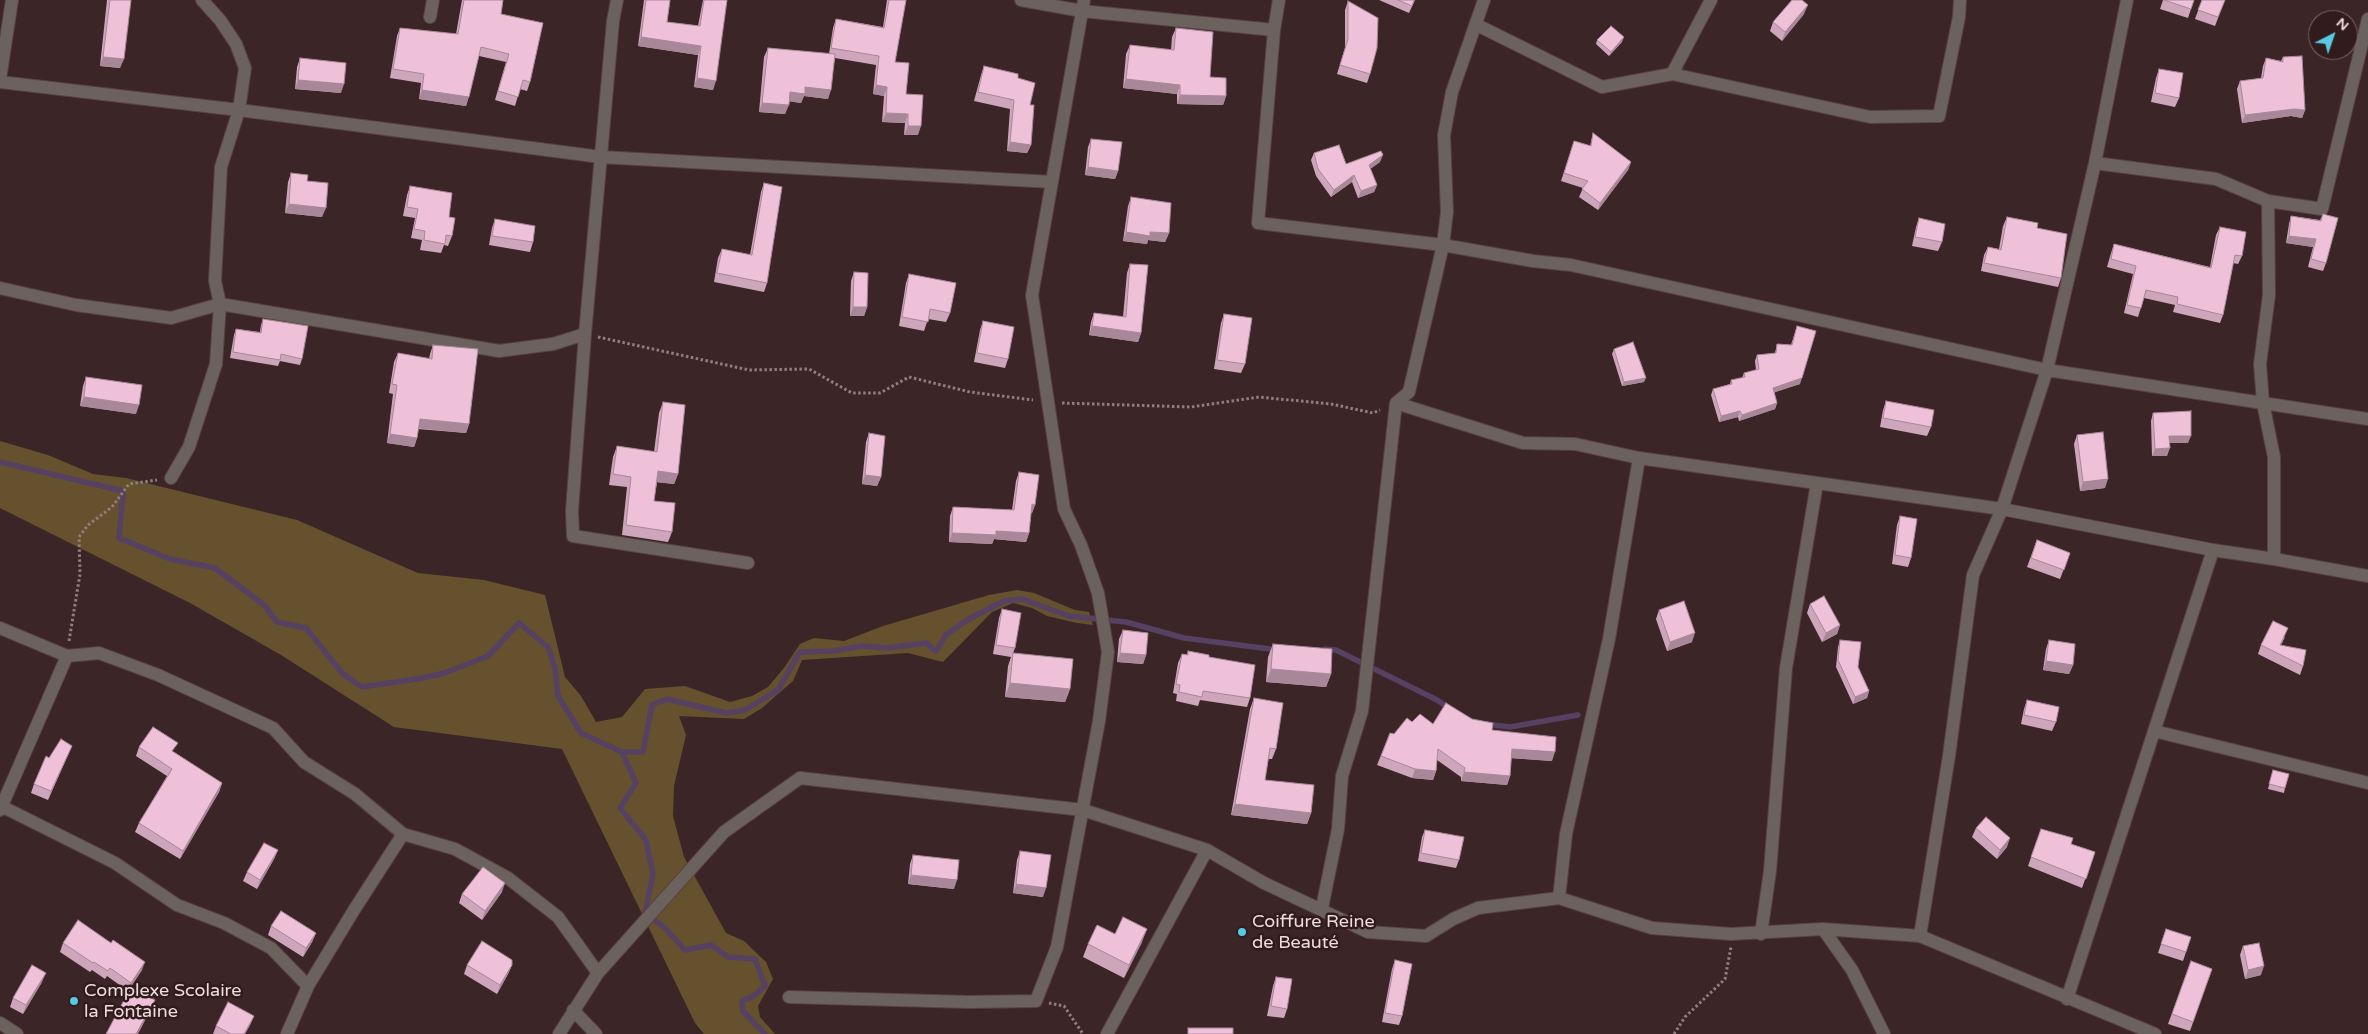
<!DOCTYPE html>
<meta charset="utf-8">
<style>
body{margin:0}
#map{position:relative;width:2368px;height:1034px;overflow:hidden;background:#3c2526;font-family:"Varela Round",sans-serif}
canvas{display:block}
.north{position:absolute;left:2308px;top:10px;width:50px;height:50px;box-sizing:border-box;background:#311b1c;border:1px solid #7c6969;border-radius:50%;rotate:41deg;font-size:14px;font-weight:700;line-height:20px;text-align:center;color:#eddddd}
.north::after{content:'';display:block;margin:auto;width:18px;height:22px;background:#58c9e3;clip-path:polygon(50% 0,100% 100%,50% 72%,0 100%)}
</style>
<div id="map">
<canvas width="2368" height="1034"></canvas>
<div class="north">N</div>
</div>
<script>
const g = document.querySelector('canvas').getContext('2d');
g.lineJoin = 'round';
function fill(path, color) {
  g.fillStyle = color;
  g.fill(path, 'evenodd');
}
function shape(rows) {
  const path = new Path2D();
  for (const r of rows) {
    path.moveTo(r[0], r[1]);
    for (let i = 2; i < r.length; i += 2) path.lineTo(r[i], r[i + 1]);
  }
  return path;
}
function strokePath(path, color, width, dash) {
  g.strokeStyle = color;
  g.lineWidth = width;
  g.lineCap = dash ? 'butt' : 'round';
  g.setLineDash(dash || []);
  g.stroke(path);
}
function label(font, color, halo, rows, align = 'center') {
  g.font = font + ' "Varela Round",sans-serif';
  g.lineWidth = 5;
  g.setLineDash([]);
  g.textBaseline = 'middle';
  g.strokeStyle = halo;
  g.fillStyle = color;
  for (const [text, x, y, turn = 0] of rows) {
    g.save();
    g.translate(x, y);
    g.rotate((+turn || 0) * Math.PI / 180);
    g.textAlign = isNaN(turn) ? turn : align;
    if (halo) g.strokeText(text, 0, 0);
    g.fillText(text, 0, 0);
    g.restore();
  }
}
const green = shape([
 [0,441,48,455,93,474,126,478,297,520,418,573,484,580,545,595,565,677,581,696,596,722,622,717,645,689,685,686,730,702,752,696,768,687,784,668,800,644,814,638,844,641,883,626,989,595,1017,590,1034,593,1075,610,1089,612,1093,625,1077,623,1047,616,1032,608,1013,603,992,612,943,662,908,653,802,660,793,681,762,708,744,719,679,716,686,735,674,786,673,816,684,857,726,933,744,941,766,962,773,979,758,1006,760,1017,775,1034,704,1034,695,1023,562,749,394,727,281,655,190,603,0,508]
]);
const stream = shape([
 [0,462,123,491,119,538,170,559,215,568,264,605,277,622,306,628,343,674,362,687,423,678,445,673,488,656,519,623,548,647,555,668,558,696,581,733,622,752,636,783,620,808,646,840,653,874,645,913,665,928,685,950,711,945,728,957,755,959,765,986,754,996,742,1001,743,1011,765,1034],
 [1325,649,1336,650,1437,700,1449,708],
 [1486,724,1510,727,1578,715],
 [622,752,643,752,652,705,667,699,726,713,745,710,778,690,800,652,833,651,863,646,887,648,926,643,936,651,946,635,967,620,1004,601,1022,599,1069,616,1126,622,1184,638,1278,650]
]);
const path = shape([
 [598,337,749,370,809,369,852,393,880,393,909,377,970,392,1033,400],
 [1062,403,1191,407,1259,397,1331,404,1373,413,1380,410],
 [69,641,80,574,79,537,88,525,112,507,129,484,157,480],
 [1049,1003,1064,1006,1083,1034],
 [1674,1034,1685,1017,1725,979,1731,947]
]);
const street = shape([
 [617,0,613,21,585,334,572,511,573,536,748,563],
 [1021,0,1082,11,1274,30],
 [1279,0,1274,30,1258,223,1443,245,1533,261,1571,265,2047,370,2368,419],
 [430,17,433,0],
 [1477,25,1602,87,1672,74,1870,117,1939,116,1959,17,1960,0],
 [1672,74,1711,0],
 [0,79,12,0],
 [0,82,239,110,601,157,1052,182],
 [2095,163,2216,179,2268,201,2322,209,2368,19],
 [2268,201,2269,295,2260,364,2263,403,2274,457,2274,559,2368,576],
 [0,288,76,305,171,318,220,304,499,351,553,344,585,334],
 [1396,403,1523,443,1575,444,1639,458,2002,509,2213,550,2274,559],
 [171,478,189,447,216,364,220,304,215,281,221,167,239,110,245,68,236,44,220,20,202,0],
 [0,628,67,656,99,653,158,675,273,728,304,762,355,794,403,834,455,849,508,878,558,917,598,973],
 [2154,731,2368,783],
 [3,807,115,863,177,905,224,923,271,948,308,986,287,1034],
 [0,810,67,656],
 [1559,898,1566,834,1609,639,1639,458],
 [1322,908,1338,829,1342,776,1362,711,1396,403,1409,392,1443,245,1447,212,1444,135,1452,92,1484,0],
 [1823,929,1852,970,1884,1034],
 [1761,934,1770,871,1786,668,1817,483],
 [1920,936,1949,756,1973,575,2002,509,2047,370,2095,163,2127,0],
 [308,986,354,910,403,834],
 [789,997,969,1002,1036,1001,1057,947,1099,721,1108,652,1098,593,1081,545,1064,509,1032,295,1084,0],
 [2067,999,2213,550],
 [573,1010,596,1034],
 [0,1023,17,1034],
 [559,1034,598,973,724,832,800,778,1083,810,1207,850,1264,883,1368,932,1426,936,1453,919,1478,908,1559,898,1652,928,1731,934,1823,929,1920,936,2155,1034],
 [1107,1034,1207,850]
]);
const wall = shape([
 [107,0,131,0,120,68,100,66],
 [462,0,503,0,501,14,530,82,527,91,520,89,515,106,495,100,506,62,479,56,466,106,419,99,421,83,390,78,397,36,400,28,456,34],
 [644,0,670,0,667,22,698,26,703,0,727,0,713,90,694,87,698,55,638,46],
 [887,0,906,0,895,62,906,94,918,135,904,135,905,123,882,122,884,96,873,94,876,65,835,58,828,99,804,96,801,103,789,101,785,114,759,112,764,57,768,48,829,54,833,28,836,19,883,27],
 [1379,0,1415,0,1409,13],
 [2163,0,2194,0,2188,18,2160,9],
 [2202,0,2225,0,2215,26,2195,19],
 [1348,1,1370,74,1367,83,1337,74,1345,48,1345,10],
 [1804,14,1782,41,1770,31,1773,22],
 [1176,28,1210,77,1226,96,1223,105,1177,104,1177,94,1123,88,1126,54,1130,45,1171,50,1172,37],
 [1597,40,1622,42,1609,56,1596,44],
 [2283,57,2305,110,2302,118,2291,116,2242,123,2237,89,2240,81,2261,78,2263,66,2266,58,2281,61],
 [300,58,341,93,295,89,297,67],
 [984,66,1018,78,1030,105,1031,145,1027,153,1007,151,1010,109,974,101,981,75],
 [2159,69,2179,98,2175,107,2151,102,2156,78],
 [1593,133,1631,162,1628,170,1598,210,1579,197,1583,188,1561,181,1574,141,1590,146],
 [1091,139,1118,171,1115,179,1085,175,1088,147],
 [1314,153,1346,164,1380,162,1370,169,1377,185,1374,192,1358,198,1352,182,1331,197,1316,176,1311,160],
 [291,173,307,181,322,217,285,213,288,182],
 [764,183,767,283,764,292,714,282,718,258,722,249,750,255,761,192],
 [410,186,449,217,452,236,448,246,444,245,441,253,420,250,422,240,411,238,415,218,403,216,407,195],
 [1131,197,1169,233,1165,242,1148,240,1147,244,1123,241,1128,206],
 [2323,214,2326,263,2323,271,2308,267,2313,247,2286,243,2289,224,2291,216,2320,220],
 [2007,217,2037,228,2061,278,2058,287,1981,271,1984,255,1988,247,1999,249,2003,226],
 [1919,218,1942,242,1938,251,1912,246,1916,227],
 [495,219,533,242,530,252,489,245,492,228],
 [2220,227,2242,256,2238,264,2233,263,2223,315,2220,323,2173,312,2175,305,2144,298,2138,317,2124,313,2133,274,2107,267,2111,253,2114,244,2210,267,2216,235],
 [1130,264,1141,333,1138,342,1089,335,1091,322,1094,313,1123,317,1127,273],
 [854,272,867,307,864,316,850,316,851,281],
 [909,274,950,313,946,322,928,319,924,331,899,326,906,283],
 [1224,314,1245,364,1241,373,1214,369,1221,323],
 [263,319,302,359,300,365,280,361,278,366,230,358,234,335,236,329,260,332,261,325],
 [983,321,1008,359,1005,368,974,362,980,330],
 [1797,326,1800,384,1774,392,1777,403,1775,409,1739,421,1738,417,1719,422,1711,395,1713,389,1730,384,1731,380,1742,378,1744,373,1756,370,1755,361,1757,355,1775,353,1777,344,1791,345],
 [433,345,469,424,466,433,418,429,417,438,414,447,387,443,393,394,389,393,394,362,398,353,429,359,430,354],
 [1614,349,1644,382,1622,386,1612,354],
 [86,377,136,414,80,406,83,386],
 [1886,401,1931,427,1927,436,1880,427,1883,410],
 [663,402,678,474,674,484,657,482,654,501,672,532,668,542,622,535,627,487,609,485,613,457,617,446,654,452,659,413],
 [2153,413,2188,443,2169,443,2167,456,2152,456,2151,421],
 [869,433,881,477,877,486,862,484,866,442],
 [2077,435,2105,488,2080,491,2074,444],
 [1019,472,1035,505,1032,513,1031,513,1029,533,1026,542,994,539,992,544,949,542,950,516,953,507,1012,510,1016,481],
 [1900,516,1911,558,1908,567,1892,564,1897,525],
 [2037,540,2070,553,2060,579,2027,567],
 [1810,604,1840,625,1837,634,1822,642,1807,613],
 [1002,609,1015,648,1013,653,1070,689,1065,702,1005,697,1008,666,1011,657,993,654,999,618],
 [1659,610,1692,642,1667,651,1656,619],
 [1123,630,1146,655,1143,664,1117,662,1119,639],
 [2285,637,2281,645,2303,666,2300,675,2258,654,2261,645],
 [1840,640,1858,667,1869,691,1867,698,1853,704,1836,667,1838,647],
 [2049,640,2073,665,2069,674,2043,670,2046,649],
 [1273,644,1331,674,1326,687,1266,682,1268,657],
 [1188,651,1209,657,1250,698,1247,707,1200,700,1198,706,1176,701,1177,694,1173,693,1178,663,1182,654,1187,655],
 [1254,698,1276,749,1272,759,1268,759,1265,780,1311,813,1307,824,1231,815,1250,709],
 [2027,700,2056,722,2052,731,2021,724,2024,709],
 [1472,719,1552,761,1511,758,1510,776,1507,785,1461,781,1461,777,1437,760,1436,771,1433,780,1412,778,1377,765,1390,733,1394,734,1412,722,1433,724],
 [72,746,48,800,31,793,34,784,49,758],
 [139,747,174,752,222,783,219,792,180,859,135,832,139,823,167,776,136,756],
 [2273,770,2285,788,2284,793,2268,789],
 [1976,828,2007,847,1997,859,1972,837],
 [2041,829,2071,844,2095,852,2082,888,2028,866],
 [1425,830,1459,860,1456,868,1418,861,1422,837],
 [278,850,274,859,257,889,243,881,247,872],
 [1020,851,1043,897,1013,893,1017,860],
 [913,855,954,889,908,884,910,864],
 [502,892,482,920,459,903,462,894],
 [271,926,316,933,312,942,303,957,268,935],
 [2166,929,2186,952,2183,961,2158,953],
 [1115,934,1142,942,1124,978,1083,957,1088,944],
 [63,943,142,970,128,991,107,976,105,979,92,970,90,972,60,952],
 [2243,946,2261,975,2245,979,2240,955],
 [1395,960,1402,1016,1399,1025,1382,1022,1392,969],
 [2191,961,2212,969,2190,1031,2168,1024],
 [467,965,512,965,508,974,497,994,464,974],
 [1276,977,1287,1009,1284,1018,1267,1016,1273,986],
 [42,982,23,1014,10,1007,13,998],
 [254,1016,250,1025,245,1034,213,1034,216,1026]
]);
const shadedWall = shape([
 [1808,5,1804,14,1782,41,1785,32],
 [641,37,701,46,698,55,638,46],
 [1624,37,1622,42,1609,56,1611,52],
 [103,57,124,59,120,68,100,66],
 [697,78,716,81,713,90,694,87],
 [1126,79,1180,85,1177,94,1123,88],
 [298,80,344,84,341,93,295,89],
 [876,85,887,87,884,96,873,94],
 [805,87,831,90,828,99,804,96,801,103,787,101,790,92],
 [422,90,469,97,466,106,419,99],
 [1180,95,1226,96,1223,105,1177,104],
 [762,103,789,105,785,114,759,112],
 [2294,109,2305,110,2302,118,2291,116,2242,123,2245,115],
 [886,113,908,114,905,123,882,122],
 [908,126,921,126,918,135,904,135],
 [1010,142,1031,145,1027,153,1007,151],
 [1383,155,1380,162,1366,172,1369,165],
 [1631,162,1628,170,1598,210,1600,203],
 [1088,167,1118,171,1115,179,1085,175],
 [1354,175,1352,182,1331,197,1334,190],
 [1377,185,1374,192,1358,198,1361,191],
 [289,204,326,208,322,217,285,213],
 [1126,232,1150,232,1169,233,1165,242,1148,240,1147,244,1123,241],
 [2289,236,2316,239,2313,247,2286,243],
 [853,307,867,307,864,316,850,316],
 [1092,326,1141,333,1138,342,1089,335],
 [1646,378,1644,382,1622,386,1624,382],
 [1802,378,1800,384,1770,394,1773,388],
 [84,397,139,405,136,414,80,406],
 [1777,403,1775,409,1739,421,1742,415],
 [1740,411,1738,417,1719,422,1721,416],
 [420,419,469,424,466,433,416,428],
 [390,434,417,438,414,447,387,443],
 [2169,436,2191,436,2188,443,2166,443],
 [2170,448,2167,456,2152,456,2155,449],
 [658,471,678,474,674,484,654,482],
 [865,475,881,477,877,486,862,484],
 [2108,479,2105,488,2080,491,2083,482],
 [1032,504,1035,505,1032,513,1029,513],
 [996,531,1029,533,1026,542,994,539,992,544,949,542,952,533],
 [1840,625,1837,634,1822,642,1826,633],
 [1695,633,1692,642,1667,651,1670,642],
 [1120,653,1146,655,1143,664,1117,662],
 [2046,661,2073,665,2069,674,2043,670],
 [1271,669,1331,674,1326,687,1266,682],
 [1010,683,1070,689,1065,702,1005,697],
 [1869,691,1867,698,1853,704,1855,697],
 [72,746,48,800,51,791],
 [1512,749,1555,752,1552,761,1509,758],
 [1415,769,1436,771,1433,780,1412,778],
 [1464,772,1510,776,1507,785,1461,781],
 [222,783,219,792,180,859,183,851],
 [1235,804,1311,813,1307,824,1231,815],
 [2010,838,2007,847,1997,859,2000,850],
 [278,850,274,859,257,889,260,880],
 [911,875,957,880,954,889,908,884],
 [505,883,502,892,482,920,485,911],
 [1016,884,1046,888,1043,897,1013,893],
 [1147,929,1142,942,1124,978,1129,965],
 [316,933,312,942,303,957,306,948],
 [145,962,142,970,128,991,131,983],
 [512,965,508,974,497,994,500,985],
 [2264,966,2261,975,2245,979,2248,970],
 [46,973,42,982,23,1014,26,1005],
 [155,1000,151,1009,138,1034,136,1034],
 [254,1016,250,1025,245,1034,244,1034]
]);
const building = shape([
 [110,0,131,0,124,59,103,57,110,0],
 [464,0,503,0,501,14,543,23,530,82,523,80,518,97,498,91,509,54,481,47,469,97,422,90,424,74,393,69,400,28,458,34,464,0],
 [646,0,670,0,667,22,700,26,704,0,727,0,716,81,697,78,701,46,641,37,646,0],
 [889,0,906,0,895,62,909,63,906,94,923,95,921,126,908,126,908,114,886,113,887,87,876,85,879,56,831,48,836,19,884,28,889,0],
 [1398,0,1414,0,1412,6,1398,0],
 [1792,0,1802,0,1808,5,1785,32,1773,22,1792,0],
 [2164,0,2194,0,2191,9,2164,0],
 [2202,0,2225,0,2218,17,2198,10,2202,0],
 [1348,1,1378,18,1377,48,1370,74,1340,65,1348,39,1348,1],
 [1611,26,1624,37,1611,52,1597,40,1611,26],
 [1176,28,1213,32,1210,77,1226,78,1226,96,1180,95,1180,85,1126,79,1130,45,1174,50,1176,28],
 [768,48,835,54,831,90,805,87,805,94,790,92,789,105,762,103,768,48],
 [2302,56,2305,110,2294,109,2245,115,2240,81,2263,78,2266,58,2283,62,2283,57,2302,56],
 [300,58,346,63,344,84,298,80,300,58],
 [984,66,1018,74,1018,78,1035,83,1030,105,1034,105,1031,145,1010,142,1014,100,978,92,984,66],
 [2159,69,2183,73,2179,98,2155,93,2159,69],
 [1593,133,1631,162,1600,203,1582,189,1588,181,1564,173,1574,141,1591,146,1593,133],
 [1091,139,1122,142,1118,171,1088,167,1091,139],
 [1339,145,1346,164,1381,151,1383,155,1369,165,1377,185,1361,191,1354,175,1334,190,1318,169,1314,153,1339,145],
 [291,173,308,175,307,181,328,183,326,208,289,204,291,173],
 [764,183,782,187,767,283,717,273,722,249,752,255,764,183],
 [410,186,452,193,449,217,455,218,452,236,446,235,445,244,424,240,425,231,414,229,418,209,407,207,410,186],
 [1131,197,1171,203,1169,233,1150,232,1150,236,1126,232,1131,197],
 [2323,214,2338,218,2326,263,2311,259,2316,239,2289,236,2291,216,2321,221,2323,214],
 [2007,217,2038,223,2037,228,2067,234,2061,278,1984,263,1988,247,2001,250,2007,217],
 [1919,218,1945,224,1942,242,1915,237,1919,218],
 [495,219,535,226,533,242,492,236,495,219],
 [2220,227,2246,232,2242,256,2235,255,2223,315,2177,304,2178,297,2146,290,2141,308,2127,305,2136,266,2111,259,2114,244,2211,268,2220,227],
 [1130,264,1148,265,1141,333,1092,326,1094,313,1126,317,1130,264],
 [854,272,868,273,867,307,853,307,854,272],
 [909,274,956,283,950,313,930,309,928,322,902,317,909,274],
 [1224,314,1252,318,1245,364,1217,360,1224,314],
 [263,319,308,326,302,359,281,354,280,360,233,352,236,329,261,333,263,319],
 [983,321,1014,327,1008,359,977,353,983,321],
 [1797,326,1816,331,1802,378,1773,388,1777,403,1742,415,1740,411,1721,416,1713,389,1732,384,1731,380,1745,377,1744,373,1759,369,1757,355,1776,353,1777,344,1792,345,1797,326],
 [1633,342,1646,378,1624,382,1614,349,1633,342],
 [433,345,478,349,469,424,420,419,417,438,390,434,397,385,392,384,398,353,432,359,433,345],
 [86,377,142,385,139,405,84,397,86,377],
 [1886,401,1934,410,1931,427,1883,418,1886,401],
 [663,402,685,405,678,474,658,471,654,501,675,503,672,532,626,525,631,477,613,474,617,446,657,452,663,402],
 [2191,411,2191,436,2169,436,2170,448,2155,449,2153,413,2191,411],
 [2103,432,2108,479,2083,482,2077,435,2103,432],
 [869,433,885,436,881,477,865,475,869,433],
 [1019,472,1039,475,1035,505,1032,504,1029,533,996,531,996,535,952,533,953,507,1014,510,1019,472],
 [1900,516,1917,519,1911,558,1895,555,1900,516],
 [2037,540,2070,553,2064,570,2031,558,2037,540],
 [1824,596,1840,625,1826,633,1810,604,1824,596],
 [1684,601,1695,633,1670,642,1659,610,1684,601],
 [1002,609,1021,613,1015,648,996,645,1002,609],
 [2273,621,2288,628,2280,645,2306,650,2303,666,2261,645,2273,621],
 [1123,630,1148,633,1146,655,1120,653,1123,630],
 [1840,640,1861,642,1858,667,1869,691,1855,697,1838,660,1840,640],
 [2049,640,2075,644,2073,665,2046,661,2049,640],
 [1273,644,1332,649,1331,674,1271,669,1273,644],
 [1188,651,1209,655,1209,657,1255,665,1250,698,1203,691,1202,697,1179,692,1180,685,1176,684,1182,654,1188,655,1188,651],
 [1013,653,1073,659,1070,689,1010,683,1013,653],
 [1254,698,1283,703,1276,749,1270,748,1265,780,1314,785,1311,813,1235,804,1254,698],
 [2027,700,2059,707,2056,722,2024,715,2027,700],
 [1446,703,1472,719,1493,723,1492,730,1556,737,1555,752,1512,749,1510,776,1464,772,1465,768,1438,749,1436,771,1415,769,1381,756,1390,733,1394,734,1407,718,1412,722,1420,714,1433,724,1446,703],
 [153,727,178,743,172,751,222,783,183,851,139,823,172,769,139,747,153,727],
 [61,739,72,746,51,791,34,784,46,756,49,758,61,739],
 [2273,770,2289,774,2285,788,2269,784,2273,770],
 [1986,817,2010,838,2000,850,1976,828,1986,817],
 [2041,829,2073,838,2071,844,2095,852,2086,879,2031,857,2041,829],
 [1425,830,1464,837,1459,860,1421,853,1425,830],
 [264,843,278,850,260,880,247,872,264,843],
 [1020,851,1051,855,1046,888,1016,884,1020,851],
 [913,855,959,860,957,880,911,875,913,855],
 [483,867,505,883,485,911,462,894,483,867],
 [281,911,316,933,306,948,271,926,281,911],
 [1123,917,1147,929,1129,965,1088,944,1097,925,1115,934,1123,917],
 [78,920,111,943,113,940,145,962,131,983,110,968,108,971,94,962,93,963,63,943,78,920],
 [2166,929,2191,937,2186,952,2161,944,2166,929],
 [482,941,512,960,512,965,500,985,467,965,482,941],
 [2259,943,2264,966,2248,970,2243,946,2259,943],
 [1395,960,1412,964,1402,1016,1385,1013,1395,960],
 [2191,961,2212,969,2193,1022,2172,1014,2191,961],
 [32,965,46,973,26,1005,13,998,32,965],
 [1276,977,1292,979,1287,1009,1271,1006,1276,977],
 [131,987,155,1000,136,1034,106,1034,131,987],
 [228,1002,254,1016,244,1034,231,1034,216,1026,228,1002],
 [1188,1028,1233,1028,1233,1034,1188,1034,1188,1028]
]);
const markers = [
 [1242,932,5,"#58c9e3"],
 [74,1001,5,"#58c9e3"]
];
const poiNames = [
 ["Coiffure Reine",1252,922],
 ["de Beauté",1252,943],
 ["Complexe Scolaire",84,991],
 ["la Fontaine",84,1012]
];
fill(green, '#65512d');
strokePath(stream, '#564162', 5.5);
strokePath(street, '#584243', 14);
strokePath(path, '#917e7e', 3, [2.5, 2.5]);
strokePath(street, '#6c625d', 12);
fill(wall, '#cda6bb');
fill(shadedWall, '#a78798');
fill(building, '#eec1d9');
strokePath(building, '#a78798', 1);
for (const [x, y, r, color] of markers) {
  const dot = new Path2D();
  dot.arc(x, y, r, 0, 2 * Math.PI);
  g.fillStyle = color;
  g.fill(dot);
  strokePath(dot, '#311b1c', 2);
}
label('18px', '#eddddd', '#311b1c', poiNames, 'left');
</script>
